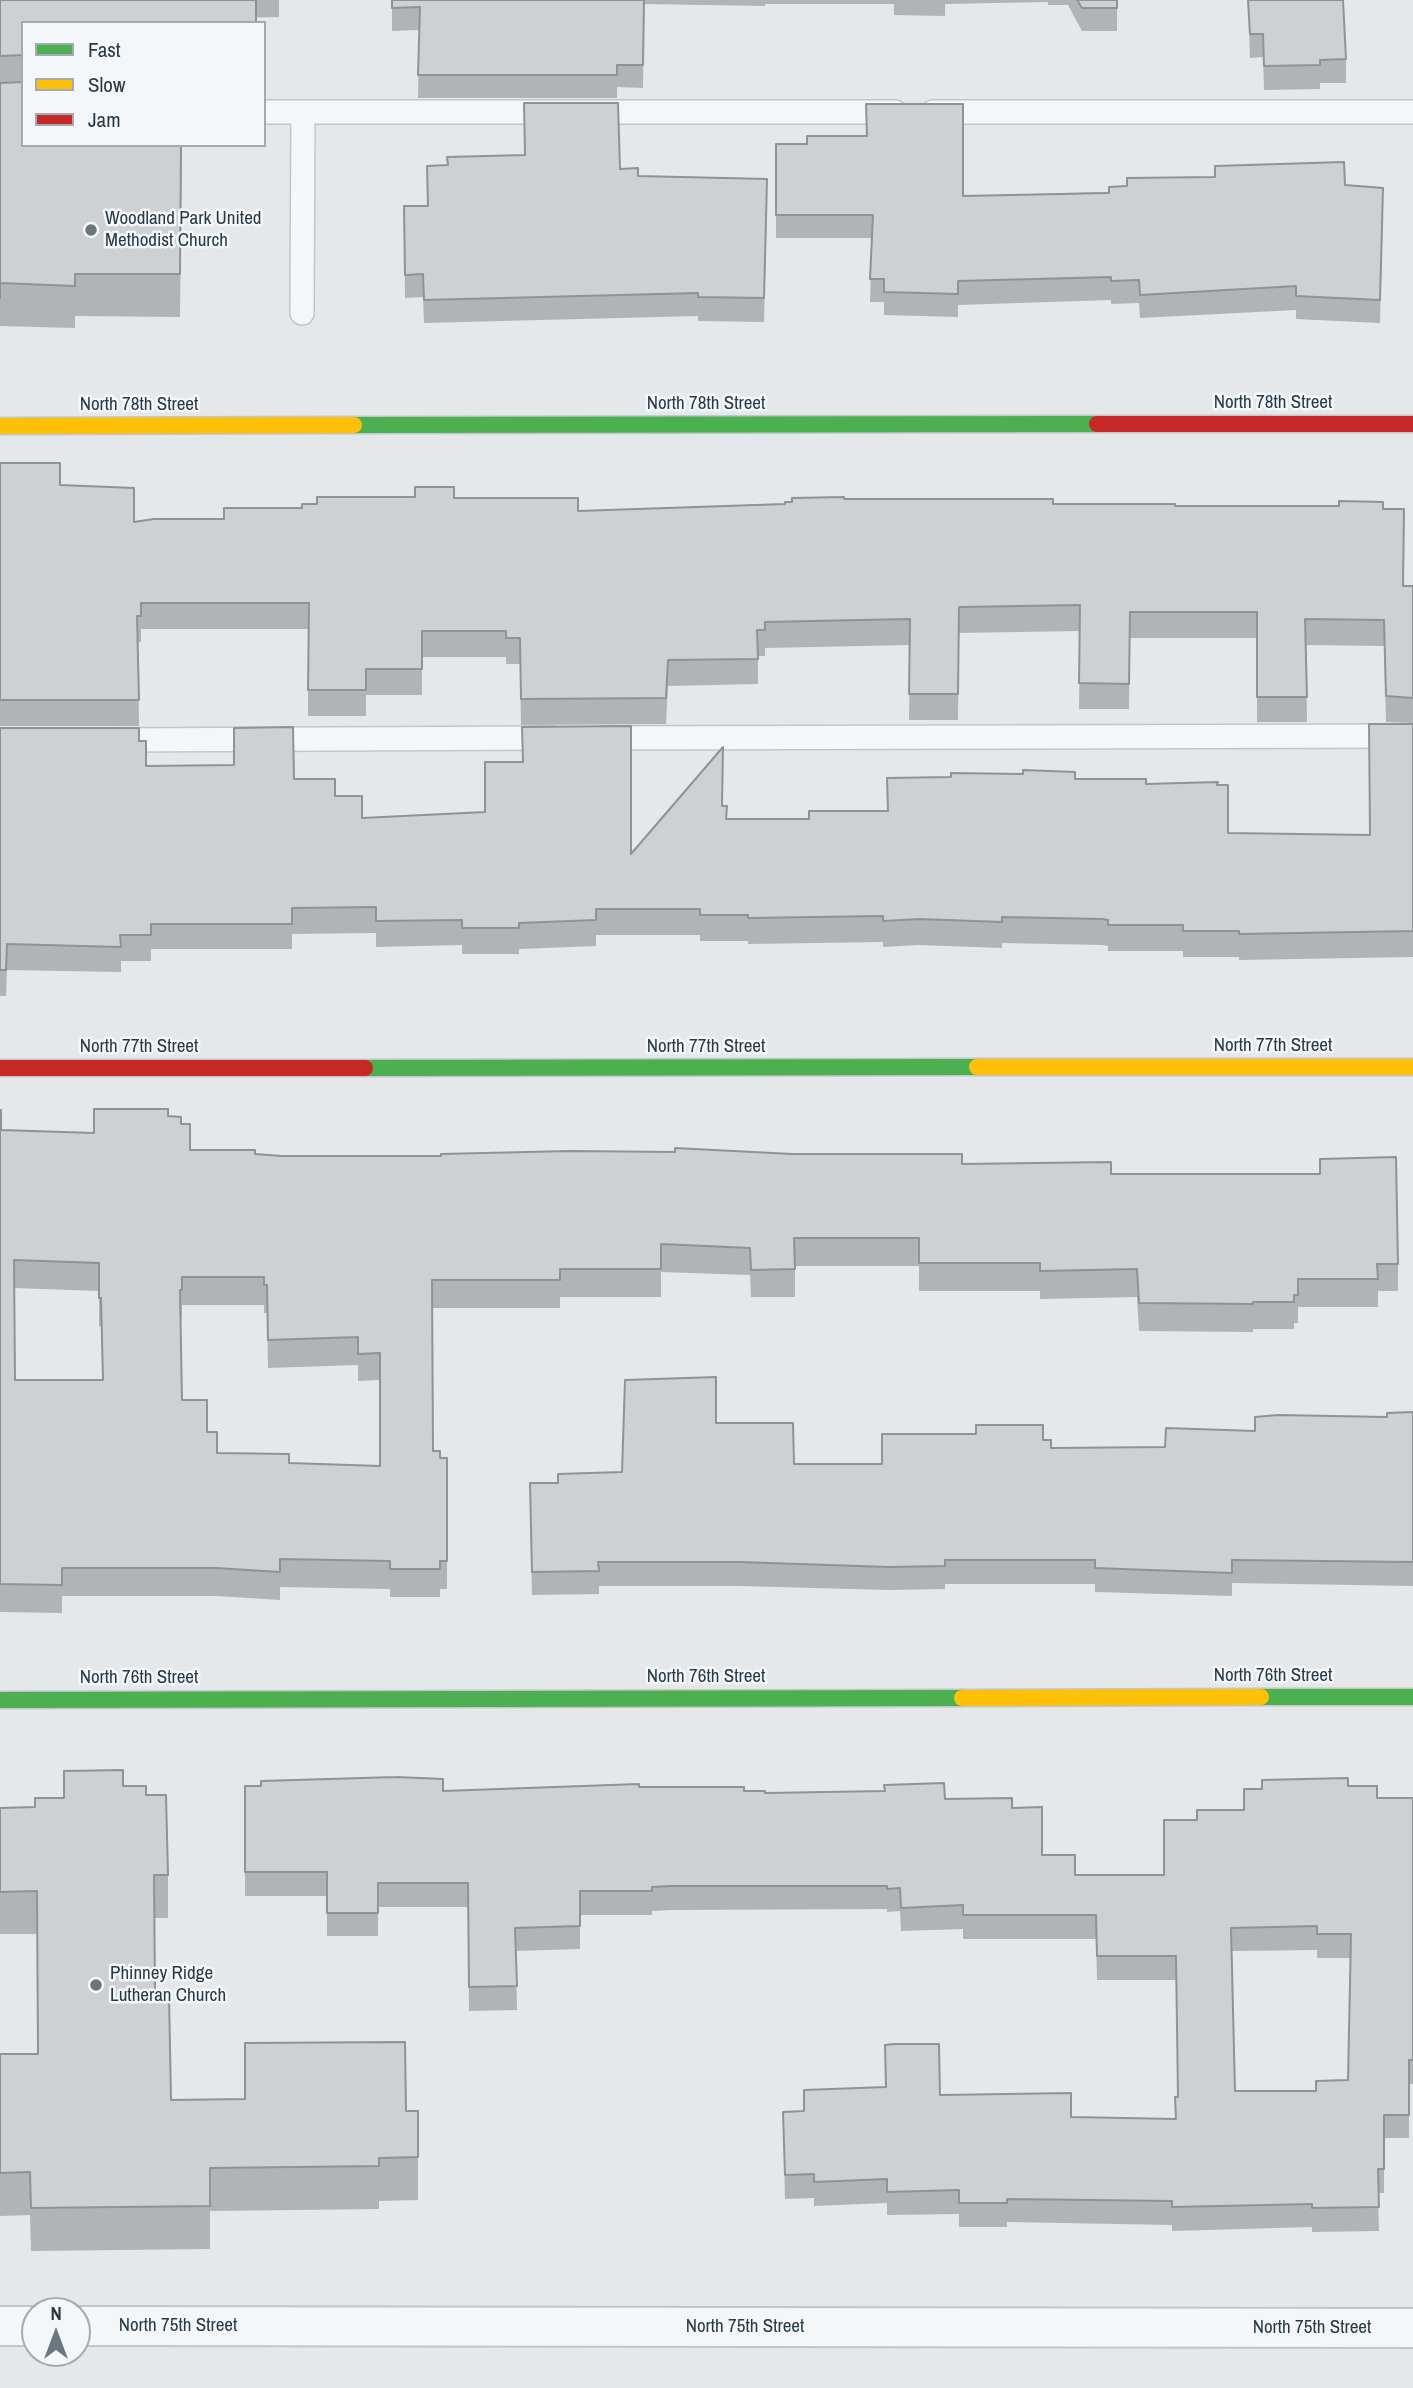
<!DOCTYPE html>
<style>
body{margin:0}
#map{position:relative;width:1413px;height:2388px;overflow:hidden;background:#e5e8ea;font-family:"Archivo Narrow",sans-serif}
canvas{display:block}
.legend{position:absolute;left:21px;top:21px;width:245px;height:126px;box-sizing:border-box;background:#f3f7f9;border:2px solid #a2abb1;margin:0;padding:9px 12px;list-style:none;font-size:21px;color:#293a46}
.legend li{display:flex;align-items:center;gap:14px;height:35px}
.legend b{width:35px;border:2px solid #a2abb1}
.north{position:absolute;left:21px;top:2297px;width:70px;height:70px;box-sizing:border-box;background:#f3f7f9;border:2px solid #a2abb1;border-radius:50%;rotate:0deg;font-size:19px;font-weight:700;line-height:28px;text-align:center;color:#293a46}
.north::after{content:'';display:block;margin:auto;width:24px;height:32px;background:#6b777f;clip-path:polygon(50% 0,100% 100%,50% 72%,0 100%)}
</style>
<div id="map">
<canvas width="1413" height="2388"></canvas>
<ul class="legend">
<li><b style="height:9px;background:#4caf50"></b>Fast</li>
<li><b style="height:9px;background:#ffc107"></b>Slow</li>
<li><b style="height:9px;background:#c62828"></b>Jam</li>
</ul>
<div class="north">N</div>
</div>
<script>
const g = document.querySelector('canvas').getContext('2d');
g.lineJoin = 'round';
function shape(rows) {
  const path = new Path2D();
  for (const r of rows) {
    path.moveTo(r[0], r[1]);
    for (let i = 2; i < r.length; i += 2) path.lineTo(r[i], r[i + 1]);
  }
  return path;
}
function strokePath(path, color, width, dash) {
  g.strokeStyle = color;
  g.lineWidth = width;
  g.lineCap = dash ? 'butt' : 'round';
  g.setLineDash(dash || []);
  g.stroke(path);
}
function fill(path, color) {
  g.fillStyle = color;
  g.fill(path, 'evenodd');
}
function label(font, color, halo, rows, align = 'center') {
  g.font = font + ' "Archivo Narrow",sans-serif';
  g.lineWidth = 5;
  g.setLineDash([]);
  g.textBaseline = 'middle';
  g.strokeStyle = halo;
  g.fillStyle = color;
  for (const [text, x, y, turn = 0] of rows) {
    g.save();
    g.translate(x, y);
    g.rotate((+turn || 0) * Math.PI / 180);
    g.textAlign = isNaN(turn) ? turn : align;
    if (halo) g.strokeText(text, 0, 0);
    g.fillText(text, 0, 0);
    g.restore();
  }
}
const lane = shape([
 [264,112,895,112],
 [933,112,1413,112],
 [302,313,303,112],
 [602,738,1413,736],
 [108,740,553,738]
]);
const street = shape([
 [0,2326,35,2326],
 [77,2326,1413,2328]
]);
const fast = shape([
 [354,425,1097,424],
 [365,1068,977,1067],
 [1261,1697,1413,1697],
 [0,1700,962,1698]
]);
const slow = shape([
 [0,426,354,425],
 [977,1067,1413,1067],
 [962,1698,1261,1697]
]);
const jam = shape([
 [1097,424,1413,424],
 [0,1068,365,1068]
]);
const wall = shape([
 [0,0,279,0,279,17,23,23,23,145,182,145,180,317,75,316,75,328,0,326,0,340],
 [392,0,1117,0,1117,31,1082,31,1068,5,1048,5,1048,2,945,4,945,16,894,15,894,4,765,4,765,6,644,4,643,88,617,87,617,98,418,98,419,30,392,31],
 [1248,0,1343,0,1346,59,1346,83,1320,83,1320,89,1264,90,1263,57,1250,58],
 [866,136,963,196,1345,185,1383,211,1380,323,1296,319,1296,310,1140,318,1139,303,1111,304,1111,300,958,305,958,317,884,315,884,302,870,302,872,238,776,238,776,144,807,144],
 [447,157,620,169,638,176,767,203,764,322,698,321,698,316,424,323,423,297,405,298,404,206,427,206,447,165],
 [0,463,60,485,134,522,224,519,302,508,454,498,578,511,785,504,844,499,1175,506,1383,509,1403,586,1413,586,1413,723,1386,722,1384,646,1306,645,1307,722,1257,722,1257,638,1130,638,1129,709,1079,709,1080,631,959,633,958,720,909,720,910,645,765,648,765,656,758,656,758,684,668,686,666,724,521,725,520,664,506,664,506,657,422,657,422,695,366,695,366,716,308,716,308,629,141,629,141,642,138,642,139,726,0,726],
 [1413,724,1413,957,1239,960,1239,957,1183,957,1183,951,1108,951,1108,946,1102,945,1002,943,1002,948,919,945,883,947,883,942,748,944,748,941,700,941,700,935,596,935,596,946,519,949,519,954,462,954,462,945,376,947,376,933,292,934,292,949,151,949,151,961,121,961,121,972,7,970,6,996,0,996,0,728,139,741,146,766,294,779,335,796,362,818,485,812,522,762,522,727,631,854,723,747,723,806,727,819,809,819,888,811,887,778,1075,779,1146,784,1218,785,1228,833,1370,835],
 [0,1110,1,1130,94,1133,168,1116,181,1124,190,1150,282,1156,962,1164,1111,1174,1398,1264,1398,1291,1378,1291,1378,1307,1298,1307,1298,1323,1294,1323,1294,1329,1253,1329,1253,1332,1139,1331,1137,1297,1040,1299,1040,1291,919,1291,919,1266,795,1266,795,1297,751,1297,750,1275,661,1272,661,1297,560,1297,560,1308,432,1308,433,1451,440,1458,447,1458,447,1589,440,1589,440,1597,390,1597,390,1589,280,1587,280,1600,216,1596,62,1596,62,1613,0,1612],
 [14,1288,99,1291,99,1326,101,1326,103,1380,15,1380],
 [182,1305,264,1305,264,1313,267,1313,268,1368,358,1365,358,1381,380,1380,380,1466,289,1463,217,1453,207,1432,182,1400,180,1318,182,1318],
 [1413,1412,1413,1586,1232,1583,1232,1596,1095,1592,1095,1584,945,1584,945,1589,888,1590,740,1586,599,1586,599,1594,532,1595,530,1507,558,1483,622,1472,716,1423,794,1464,882,1464,1043,1440,1051,1448,1165,1447,1255,1431,1387,1417],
 [123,1786,146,1795,168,1875,168,1918,155,1918,155,1994,171,2100,418,2111,418,2200,379,2201,379,2209,210,2211,210,2249,31,2251,30,2215,0,2216,0,2054,38,2054,37,1934,0,1934,0,1808,35,1807,35,1798,64,1798],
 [245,1786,443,1791,639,1787,744,1791,765,1793,945,1799,1012,1808,1042,1855,1075,1875,1164,1875,1197,1820,1348,1786,1377,1798,1413,1798,1413,2084,1409,2084,1409,2138,1384,2138,1384,2193,1378,2193,1379,2231,1312,2232,1312,2227,1172,2231,1172,2225,1007,2222,1007,2227,959,2227,959,2214,887,2215,887,2203,814,2206,814,2198,785,2199,783,2112,804,2111,804,2090,940,2095,1071,2117,1175,2119,1178,2097,1176,1980,1097,1980,1096,1939,963,1939,963,1929,901,1931,900,1911,887,1912,887,1909,671,1910,652,1911,652,1915,580,1915,580,1949,516,1951,517,2010,469,2011,468,1907,378,1907,378,1936,327,1936,327,1896,245,1896],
 [1317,1950,1317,1958,1351,1958,1348,2080,1316,2091,1235,2091,1232,1951]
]);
const building = shape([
 [0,0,256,0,256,23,23,23,23,55,0,56,0,0],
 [392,0,644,0,643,65,617,65,617,75,418,75,420,7,392,8,392,0],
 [1077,0,1117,0,1117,8,1082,8,1077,0],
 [1248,0,1343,0,1346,59,1320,60,1320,65,1264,66,1263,34,1250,34,1248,0],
 [23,82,23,145,181,145,180,274,75,274,75,286,0,283,0,298,0,83,23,82],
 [524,103,618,103,620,169,638,168,638,176,767,179,764,298,698,297,698,293,424,300,423,274,405,275,404,206,428,206,427,166,448,165,447,157,525,155,524,103],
 [866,104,963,104,963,196,1109,193,1109,187,1127,186,1127,178,1215,177,1215,166,1344,162,1345,185,1383,188,1380,300,1296,296,1296,286,1140,295,1139,280,1111,281,1111,277,958,281,958,294,884,292,884,279,870,279,873,215,776,215,776,144,807,144,807,136,867,136,866,104],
 [0,463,60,463,60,485,134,488,134,522,154,519,224,519,224,508,302,508,302,504,317,504,317,497,415,497,415,487,454,487,454,498,578,498,578,511,785,504,785,502,792,502,792,498,844,497,844,499,1053,499,1053,504,1175,504,1175,506,1339,506,1339,501,1383,502,1383,509,1404,509,1403,586,1413,586,1413,698,1386,696,1384,620,1305,619,1307,697,1257,697,1257,612,1130,612,1129,684,1079,683,1080,605,959,607,958,694,909,694,910,619,765,622,765,630,757,630,758,659,668,660,666,698,521,699,520,638,506,638,506,631,422,631,422,669,366,669,366,690,308,690,309,603,141,603,141,616,137,616,139,700,0,700,0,463],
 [1369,724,1413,724,1413,931,1239,934,1239,931,1183,931,1183,925,1108,925,1108,920,1102,919,1002,917,1002,922,919,919,883,921,883,916,748,918,748,915,700,915,700,909,596,909,596,920,519,923,519,928,462,928,462,920,376,921,376,907,292,908,292,924,151,924,151,935,120,935,121,947,7,944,6,970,0,970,0,728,139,728,139,741,146,741,146,766,234,765,234,728,293,727,294,779,335,779,335,796,362,796,362,818,485,812,485,762,523,762,522,727,631,726,631,854,723,747,722,806,727,806,726,819,809,819,809,811,888,811,887,778,951,777,951,773,1023,774,1023,770,1075,772,1075,779,1146,779,1146,784,1218,782,1217,785,1228,785,1228,833,1370,835,1369,724],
 [94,1109,168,1109,168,1116,181,1117,181,1124,190,1124,190,1150,255,1150,255,1154,282,1156,441,1156,441,1154,570,1151,675,1152,675,1148,792,1154,962,1154,962,1164,1111,1162,1111,1174,1320,1174,1320,1159,1396,1157,1398,1264,1377,1264,1378,1279,1298,1279,1298,1295,1294,1295,1294,1302,1253,1302,1253,1304,1139,1303,1137,1269,1040,1271,1040,1263,919,1263,919,1238,794,1238,795,1269,751,1270,750,1248,661,1244,661,1269,560,1269,560,1280,432,1280,433,1451,440,1451,440,1458,447,1458,447,1561,440,1561,440,1569,390,1569,390,1561,280,1559,280,1572,216,1568,62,1568,62,1585,0,1584,0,1110,1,1110,1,1130,94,1133,94,1109],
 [14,1260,99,1263,99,1298,101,1298,103,1380,15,1380,14,1260],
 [182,1277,264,1277,264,1285,267,1285,268,1340,358,1337,358,1354,380,1353,380,1466,289,1463,289,1454,217,1453,217,1432,207,1432,207,1400,182,1400,180,1290,182,1290,182,1277],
 [716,1377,716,1423,793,1423,794,1464,882,1464,882,1434,976,1434,976,1425,1043,1425,1043,1440,1051,1440,1051,1448,1165,1447,1166,1428,1255,1431,1255,1417,1278,1415,1387,1417,1387,1413,1413,1412,1413,1562,1232,1560,1232,1573,1095,1568,1095,1560,945,1560,945,1566,888,1567,740,1562,598,1562,599,1571,532,1572,530,1483,558,1483,558,1474,622,1472,625,1380,716,1377],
 [123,1770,123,1786,146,1786,146,1795,166,1795,168,1875,154,1875,155,1994,169,1994,171,2100,245,2099,245,2043,405,2042,406,2111,418,2111,418,2157,379,2158,379,2166,210,2168,210,2206,31,2208,30,2172,0,2173,0,2054,38,2054,37,1891,0,1892,0,1808,35,1807,35,1798,64,1798,64,1771,123,1770],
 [396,1777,443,1779,443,1791,639,1784,639,1787,744,1787,744,1791,765,1791,765,1793,885,1791,884,1785,944,1783,945,1799,1012,1798,1012,1808,1042,1807,1042,1855,1075,1855,1075,1875,1164,1875,1164,1820,1197,1820,1197,1810,1244,1810,1244,1789,1262,1789,1262,1780,1348,1778,1348,1786,1377,1786,1377,1798,1413,1798,1413,2060,1409,2060,1409,2115,1384,2115,1384,2169,1378,2169,1379,2207,1312,2208,1312,2204,1172,2207,1172,2201,1007,2199,1007,2203,959,2203,959,2190,887,2192,887,2179,814,2182,814,2174,785,2175,783,2112,804,2111,804,2090,886,2087,885,2045,894,2044,939,2044,940,2095,1071,2093,1071,2117,1176,2119,1175,2097,1178,2097,1176,1956,1097,1956,1096,1915,963,1915,963,1905,901,1908,900,1888,887,1889,887,1886,671,1886,652,1887,652,1891,580,1891,580,1926,515,1928,517,1986,469,1987,468,1883,378,1883,378,1913,327,1913,327,1872,245,1872,245,1786,261,1786,261,1781,396,1777],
 [1317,1926,1317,1934,1351,1934,1348,2080,1316,2081,1316,2091,1235,2091,1231,1928,1317,1926]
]);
const markers = [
 [91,230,7,"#6b777f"],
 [96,1985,7,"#6b777f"]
];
const poiNames = [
 ["Woodland Park United",105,219],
 ["Methodist Church",105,241],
 ["Phinney Ridge",110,1974],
 ["Lutheran Church",110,1996]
];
const streetNames = [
 ["North 78th Street",1273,403],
 ["North 78th Street",706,404],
 ["North 78th Street",139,405],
 ["North 77th Street",1273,1046],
 ["North 77th Street",139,1047],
 ["North 77th Street",706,1047],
 ["North 76th Street",1273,1676],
 ["North 76th Street",706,1677],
 ["North 76th Street",139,1678],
 ["North 75th Street",178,2326],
 ["North 75th Street",745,2327],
 ["North 75th Street",1312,2328]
];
strokePath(lane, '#c3c6c8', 26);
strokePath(street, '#c3c6c8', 42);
strokePath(fast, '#c3c6c8', 19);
strokePath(slow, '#c3c6c8', 19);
strokePath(jam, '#c3c6c8', 19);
strokePath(lane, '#f4f6f7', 23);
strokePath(street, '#f4f6f7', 38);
strokePath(fast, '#4caf50', 16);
strokePath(slow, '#ffc107', 16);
strokePath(jam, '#c62828', 16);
fill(wall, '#b1b4b5');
fill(building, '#ced1d3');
strokePath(building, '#909294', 2);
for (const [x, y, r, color] of markers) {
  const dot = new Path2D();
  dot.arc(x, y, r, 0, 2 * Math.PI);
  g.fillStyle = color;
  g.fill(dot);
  strokePath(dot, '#f3f7f9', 2.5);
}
label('19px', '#293a46', '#f3f7f9', poiNames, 'left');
label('19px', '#293a46', '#f3f7f9', streetNames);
</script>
